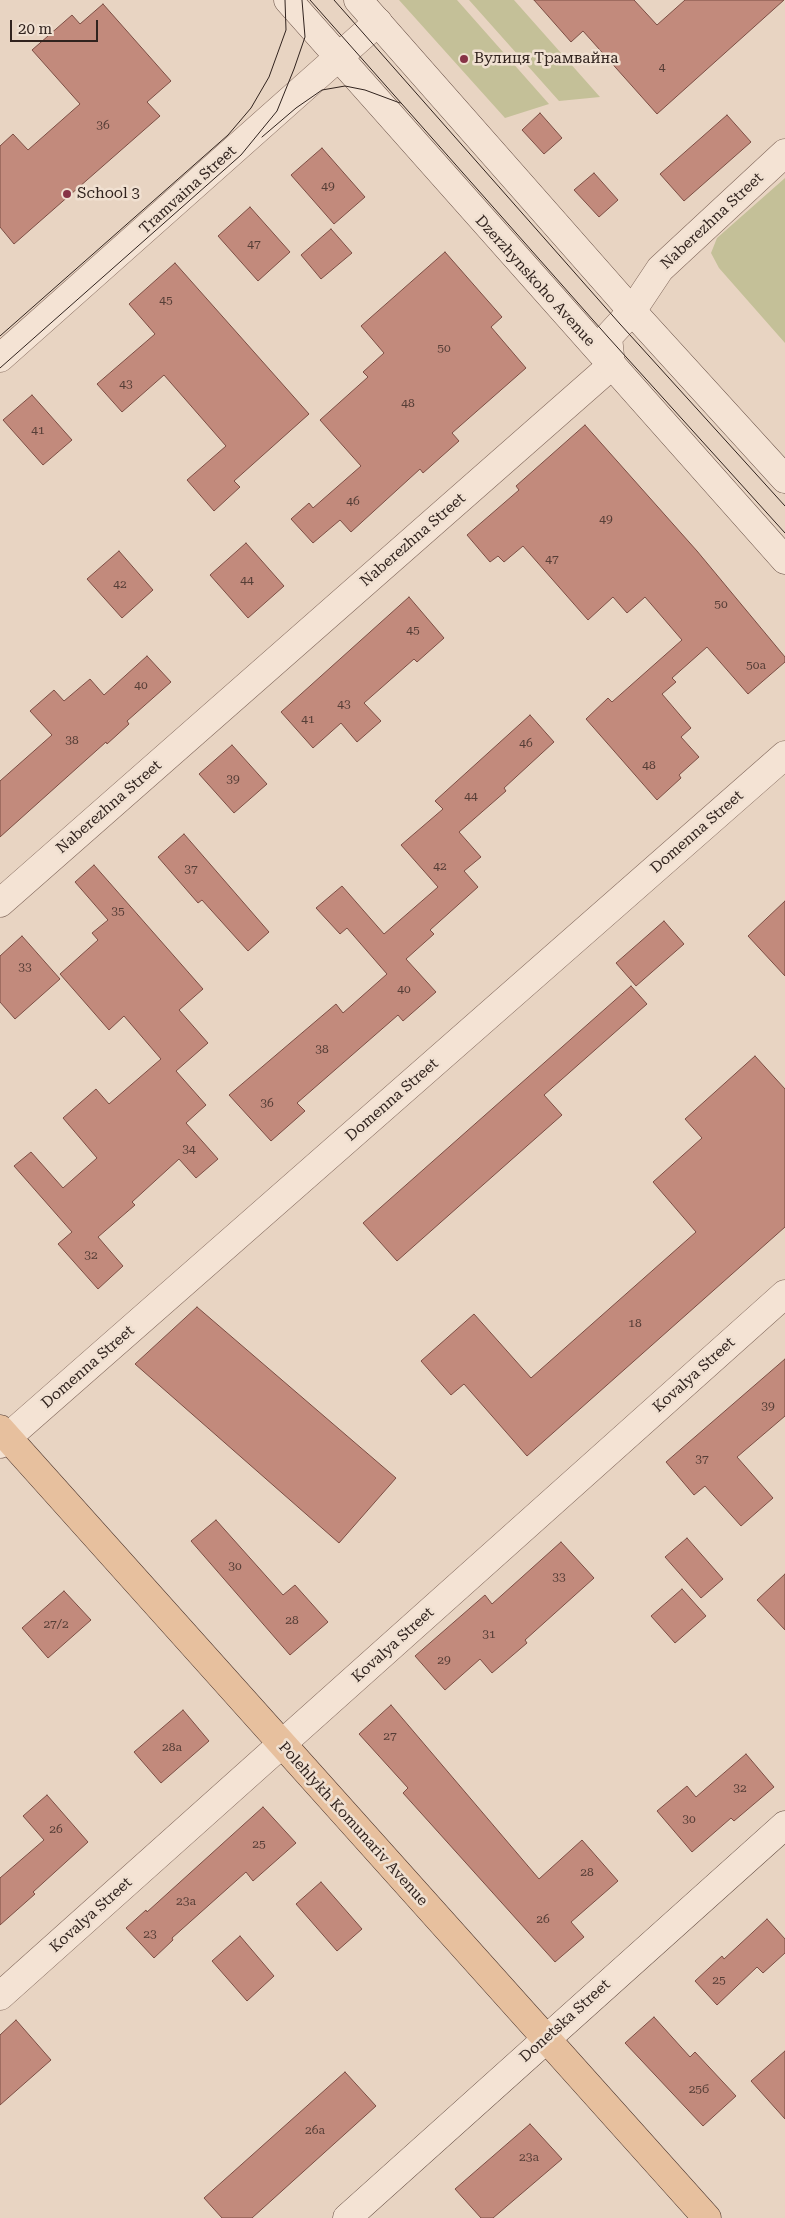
<!DOCTYPE html>
<meta charset="utf-8">
<style>
body{margin:0}
#map{position:relative;width:785px;height:2218px;overflow:hidden;background:#e8d4c2;font-family:"Roboto Serif",serif}
canvas{display:block}
.scale{position:absolute;left:10px;top:20px;width:88px;height:22px;box-sizing:border-box;border:2px solid #31231e;border-top:0;padding-left:6px;font-size:15px;line-height:18px;white-space:nowrap;color:#31231e;-webkit-text-stroke:4px #f0e0d1;paint-order:stroke}
</style>
<div id="map">
<canvas width="785" height="2218"></canvas>
<div class="scale">20 m</div>
</div>
<script>
const g = document.querySelector('canvas').getContext('2d');
g.lineJoin = 'round';
function fill(path, color) {
  g.fillStyle = color;
  g.fill(path, 'evenodd');
}
function shape(rows) {
  const path = new Path2D();
  for (const r of rows) {
    path.moveTo(r[0], r[1]);
    for (let i = 2; i < r.length; i += 2) path.lineTo(r[i], r[i + 1]);
  }
  return path;
}
function strokePath(path, color, width, dash) {
  g.strokeStyle = color;
  g.lineWidth = width;
  g.lineCap = dash ? 'butt' : 'round';
  g.setLineDash(dash || []);
  g.stroke(path);
}
function label(font, color, halo, rows, align = 'center') {
  g.font = font + ' "Roboto Serif",serif';
  g.lineWidth = 5;
  g.setLineDash([]);
  g.textBaseline = 'middle';
  g.strokeStyle = halo;
  g.fillStyle = color;
  for (const [text, x, y, turn = 0] of rows) {
    g.save();
    g.translate(x, y);
    g.rotate((+turn || 0) * Math.PI / 180);
    g.textAlign = isNaN(turn) ? turn : align;
    if (halo) g.strokeText(text, 0, 0);
    g.fillText(text, 0, 0);
    g.restore();
  }
}
const green = shape([
 [399,0,457,0,549,104,505,118],
 [469,0,514,0,600,97,559,101],
 [785,178,785,343,719,268,711,253,717,238]
]);
const building = shape([
 [534,0,634,0,657,25,685,0,784,0,657,114,583,31,571,42,534,0],
 [103,4,171,81,147,102,160,116,14,244,0,227,0,146,13,134,28,150,80,104,32,50,72,15,80,24,103,4],
 [540,113,562,138,544,154,522,130,540,113],
 [727,115,751,142,684,201,660,174,727,115],
 [322,148,365,197,334,224,291,175,322,148],
 [594,173,618,200,599,217,574,190,594,173],
 [250,207,290,252,258,281,218,236,250,207],
 [331,229,352,253,321,279,301,255,331,229],
 [445,252,502,317,491,327,526,368,452,433,459,441,423,473,420,469,351,532,340,520,313,543,291,519,309,503,313,508,361,466,320,420,368,377,363,372,384,353,361,326,445,252],
 [175,263,309,414,234,481,240,487,214,511,187,480,226,446,164,375,122,412,97,384,155,334,129,304,175,263],
 [32,395,72,440,43,465,3,420,32,395],
 [585,425,697,551,785,657,785,662,748,694,707,647,672,678,676,682,662,694,691,728,681,737,699,757,679,775,681,778,657,800,586,719,608,698,612,702,682,640,645,597,627,613,613,597,588,620,523,546,504,562,498,556,490,562,467,535,519,490,516,486,585,425],
 [246,543,284,586,248,618,210,575,246,543],
 [119,551,153,590,122,618,87,579,119,551],
 [409,597,444,638,417,662,414,659,364,703,381,721,357,742,341,723,313,748,281,712,409,597],
 [147,656,171,682,127,721,129,724,107,744,106,742,0,837,0,781,52,735,30,711,54,690,64,701,90,679,104,695,147,656],
 [530,715,554,742,504,788,506,791,459,832,481,857,464,871,478,887,430,930,434,934,406,959,436,992,403,1021,398,1015,297,1103,305,1111,271,1141,229,1095,336,1004,343,1013,387,974,347,928,340,934,316,908,342,886,384,934,438,887,401,845,443,809,435,801,530,715],
 [232,745,267,784,234,813,199,774,232,745],
 [184,834,269,932,248,951,202,900,198,903,158,857,184,834],
 [94,865,203,989,179,1010,208,1043,176,1071,206,1105,186,1123,218,1159,196,1178,179,1159,132,1202,135,1205,98,1237,123,1266,98,1289,58,1244,72,1232,14,1166,31,1152,63,1188,97,1158,63,1118,96,1089,109,1104,161,1059,124,1016,109,1030,60,974,98,940,92,933,108,920,75,882,94,865],
 [785,901,785,976,748,936,785,901],
 [664,921,684,944,636,986,616,963,664,921],
 [22,936,60,979,15,1019,0,1002,0,956,22,936],
 [631,986,647,1004,544,1095,562,1115,397,1261,363,1223,631,986],
 [755,1056,785,1089,785,1227,527,1456,464,1384,451,1395,421,1361,474,1314,531,1378,696,1232,653,1182,702,1138,685,1119,755,1056],
 [197,1307,396,1478,339,1543,135,1364,197,1307],
 [785,1359,785,1416,737,1457,773,1498,741,1526,705,1486,694,1495,666,1462,785,1359],
 [216,1520,283,1595,295,1585,328,1622,290,1655,191,1541,216,1520],
 [687,1538,723,1579,701,1598,665,1557,687,1538],
 [561,1542,594,1578,525,1640,527,1643,492,1673,480,1659,445,1690,415,1656,485,1595,492,1604,561,1542],
 [785,1574,785,1630,757,1600,785,1574],
 [682,1589,706,1616,675,1643,651,1616,682,1589],
 [64,1591,91,1620,48,1658,22,1628,64,1591],
 [391,1705,539,1879,582,1840,618,1881,571,1922,584,1937,555,1962,403,1793,408,1788,359,1734,391,1705],
 [183,1710,209,1741,161,1783,134,1752,183,1710],
 [746,1754,774,1787,734,1821,731,1818,692,1852,657,1811,687,1786,696,1797,746,1754],
 [47,1795,88,1842,33,1892,35,1894,0,1925,0,1878,44,1840,23,1816,47,1795],
 [263,1807,296,1843,253,1881,246,1872,172,1938,173,1940,154,1958,126,1928,146,1910,147,1912,263,1807],
 [321,1882,362,1929,337,1951,296,1904,321,1882],
 [767,1919,785,1939,785,1953,763,1973,757,1967,717,2005,695,1981,722,1956,724,1959,767,1919],
 [240,1936,274,1976,247,2001,212,1961,240,1936],
 [654,2017,690,2057,695,2052,736,2096,703,2126,625,2043,654,2017],
 [16,2020,51,2060,0,2105,0,2035,16,2020],
 [785,2051,785,2119,751,2081,785,2051],
 [345,2072,376,2106,252,2218,222,2218,204,2198,345,2072],
 [530,2124,562,2159,493,2218,481,2218,455,2189,530,2124]
]);
const street = shape([
 [0,358,378,22],
 [0,903,611,366,608,337,632,311,660,269,785,153],
 [0,1444,785,755],
 [0,1996,785,1294]
]);
const secondary = shape([
 [288,0,785,560],
 [358,0,632,311,785,479],
 [347,2218,785,1825]
]);
const primary = shape([
 [0,1429,707,2218]
]);
const tram = shape([
 [310,0,608,337,785,533],
 [334,0,620,324,785,506],
 [262,137,296,108,322,90,345,86,365,90,400,103],
 [0,336,228,135,251,108,269,77,286,30,285,0],
 [0,368,241,155,277,111,294,69,305,37,302,0]
]);
const markers = [
 [464,59,5,"#873346"],
 [67,194,5,"#873346"]
];
const numberNames = [
 ["4",662,67],
 ["36",103,125],
 ["49",328,186],
 ["47",254,244],
 ["45",166,300],
 ["50",444,348],
 ["43",126,384],
 ["48",408,403],
 ["41",38,430],
 ["46",353,501],
 ["49",606,519],
 ["47",552,559],
 ["44",247,580],
 ["42",120,584],
 ["50",721,604],
 ["45",413,630],
 ["50а",756,665],
 ["40",141,685],
 ["43",344,704],
 ["41",308,719],
 ["38",72,740],
 ["46",526,743],
 ["48",649,765],
 ["39",233,779],
 ["44",471,796],
 ["42",440,866],
 ["37",191,869],
 ["35",118,911],
 ["33",25,967],
 ["40",404,989],
 ["38",322,1049],
 ["36",267,1103],
 ["34",189,1149],
 ["32",91,1255],
 ["18",635,1323],
 ["39",768,1406],
 ["37",702,1459],
 ["30",235,1566],
 ["33",559,1577],
 ["28",292,1620],
 ["27/2",56,1624],
 ["31",489,1634],
 ["29",444,1660],
 ["27",390,1736],
 ["28а",172,1747],
 ["32",740,1788],
 ["30",689,1819],
 ["26",56,1829],
 ["25",259,1844],
 ["28",587,1872],
 ["23а",186,1901],
 ["26",543,1919],
 ["23",150,1934],
 ["25",719,1980],
 ["25б",699,2089],
 ["26а",315,2130],
 ["23а",529,2157]
];
const poiNames = [
 ["Вулиця Трамвайна",474,59],
 ["School 3",77,194]
];
const streetNames = [
 ["Tramvaina Street",188,190,-42],
 ["Naberezhna Street",712,221,-43],
 ["Dzerzhynskoho Avenue",535,281,48],
 ["Naberezhna Street",413,540,-41],
 ["Naberezhna Street",109,807,-41],
 ["Domenna Street",697,832,-41],
 ["Domenna Street",392,1100,-41],
 ["Domenna Street",88,1367,-41],
 ["Kovalya Street",694,1375,-42],
 ["Kovalya Street",393,1645,-42],
 ["Polehlykh Komunariv Avenue",353,1824,48],
 ["Kovalya Street",91,1915,-42],
 ["Donetska Street",565,2021,-42]
];
fill(green, '#c4c098');
fill(building, '#c28a7c');
strokePath(building, '#7c4e44', 1);
strokePath(street, '#80675b', 29);
strokePath(secondary, '#61493f', 29);
strokePath(primary, '#4e372f', 29);
strokePath(street, '#f4e3d4', 28);
strokePath(secondary, '#f4e3d4', 28);
strokePath(primary, '#e7c09e', 28);
strokePath(tram, '#31231e', 1);
for (const [x, y, r, color] of markers) {
  const dot = new Path2D();
  dot.arc(x, y, r, 0, 2 * Math.PI);
  g.fillStyle = color;
  g.fill(dot);
  strokePath(dot, '#f0e0d1', 2);
}
label('12px', '#553d36', null, numberNames);
label('15px', '#31231e', '#f0e0d1', poiNames, 'left');
label('15px', '#31231e', '#f0e0d1', streetNames);
</script>
